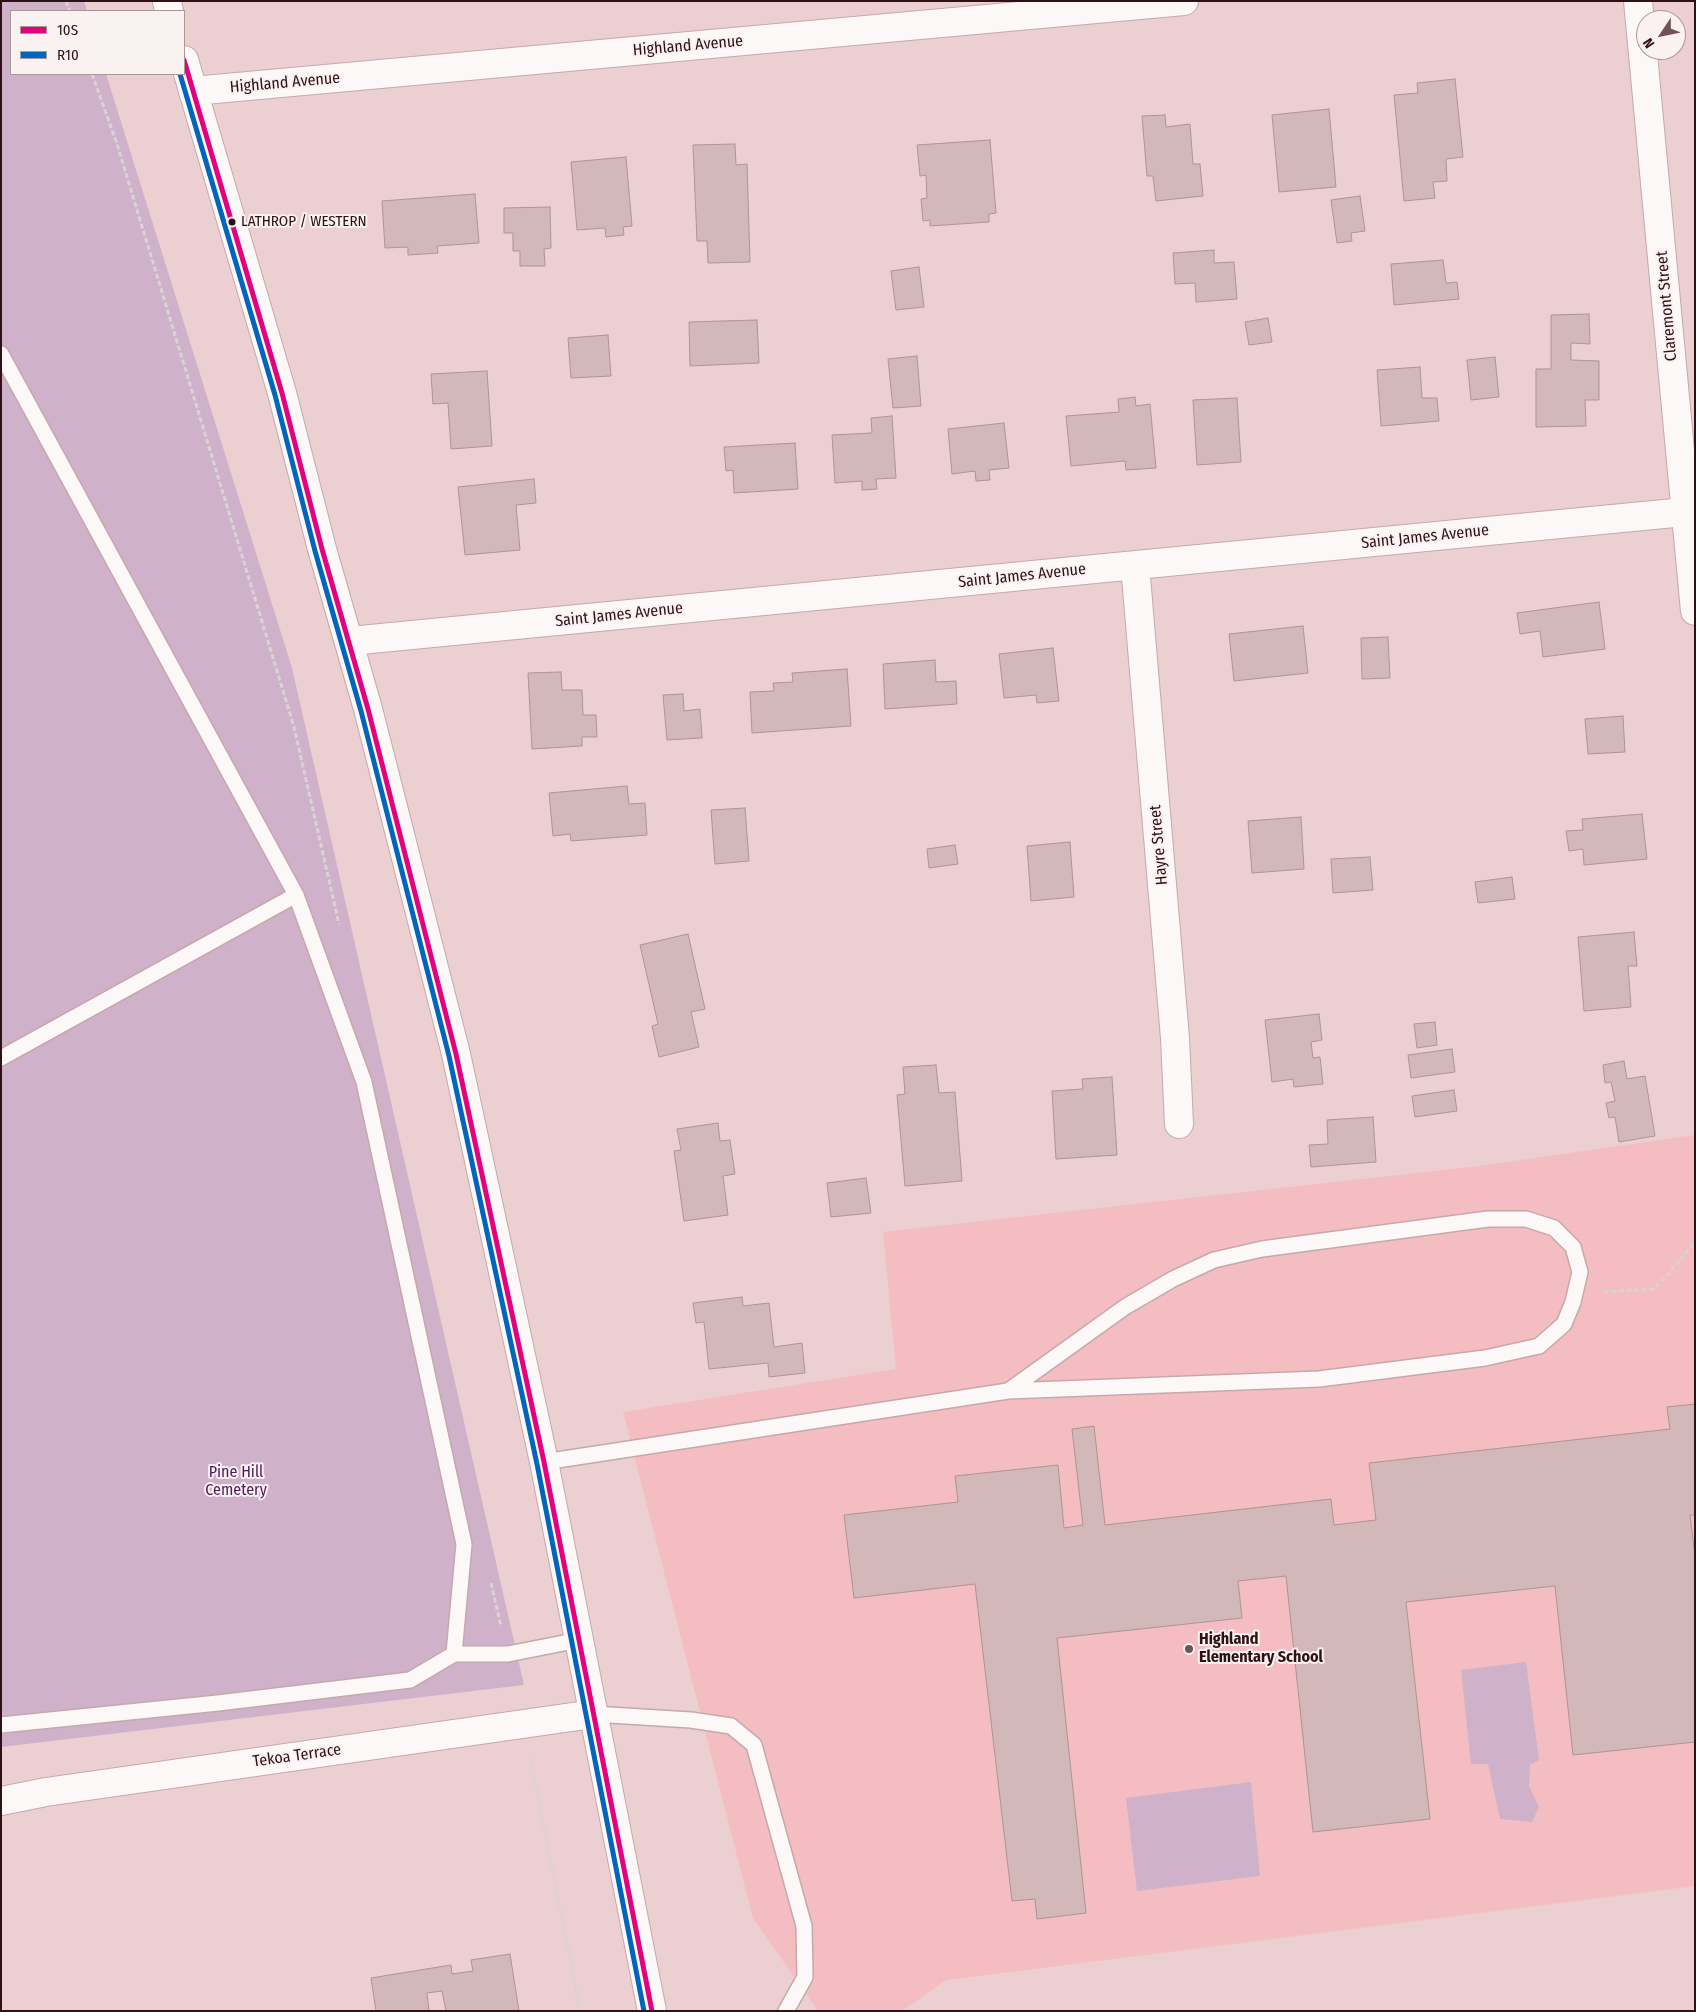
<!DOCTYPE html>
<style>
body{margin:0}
#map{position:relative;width:1696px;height:2012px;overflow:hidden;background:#eccfd0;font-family:"Fira Sans Condensed",sans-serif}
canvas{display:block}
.frame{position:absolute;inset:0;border:2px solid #2f1014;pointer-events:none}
.legend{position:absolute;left:10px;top:10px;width:175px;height:65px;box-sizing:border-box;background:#faf1f1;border:1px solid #a99799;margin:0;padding:6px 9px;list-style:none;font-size:15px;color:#2f1014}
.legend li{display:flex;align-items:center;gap:10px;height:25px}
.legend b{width:25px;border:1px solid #a99799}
.north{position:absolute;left:1636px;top:10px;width:50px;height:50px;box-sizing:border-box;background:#faf1f1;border:1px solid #a99799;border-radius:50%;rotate:236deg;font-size:14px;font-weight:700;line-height:20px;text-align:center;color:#2f1014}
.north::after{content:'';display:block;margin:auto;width:18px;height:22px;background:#715356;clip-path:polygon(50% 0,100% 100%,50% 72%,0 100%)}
</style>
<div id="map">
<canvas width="1696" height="2012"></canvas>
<div class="frame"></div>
<ul class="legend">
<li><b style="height:6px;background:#e5007d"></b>10S</li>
<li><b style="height:6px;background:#0065bd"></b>R10</li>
</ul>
<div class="north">N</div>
</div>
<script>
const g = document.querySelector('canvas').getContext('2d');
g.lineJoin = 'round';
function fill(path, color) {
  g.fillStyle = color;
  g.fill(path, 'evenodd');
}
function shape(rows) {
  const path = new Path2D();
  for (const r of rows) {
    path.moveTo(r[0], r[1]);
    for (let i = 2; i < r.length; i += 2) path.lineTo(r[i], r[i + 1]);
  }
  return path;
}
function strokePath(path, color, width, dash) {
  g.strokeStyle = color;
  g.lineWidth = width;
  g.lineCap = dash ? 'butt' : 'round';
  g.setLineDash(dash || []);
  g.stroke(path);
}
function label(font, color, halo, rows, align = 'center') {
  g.font = font + ' "Fira Sans Condensed",sans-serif';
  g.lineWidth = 4;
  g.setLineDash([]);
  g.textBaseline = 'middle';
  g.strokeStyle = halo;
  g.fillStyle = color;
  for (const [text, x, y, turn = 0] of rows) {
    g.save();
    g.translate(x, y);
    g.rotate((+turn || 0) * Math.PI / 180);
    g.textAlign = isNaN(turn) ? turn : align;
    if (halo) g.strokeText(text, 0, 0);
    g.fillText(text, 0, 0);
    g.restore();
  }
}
const built = shape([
 [1695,1135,1695,1886,946,1980,902,2011,818,2011,753,1918,623,1412,896,1369,883,1232,1479,1166]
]);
const green = shape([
 [1,1,84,1,87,11,11,11,11,74,106,74,292,668,524,1685,1,1747],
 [1526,1662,1539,1760,1530,1765,1529,1786,1539,1807,1532,1822,1500,1819,1488,1764,1471,1764,1461,1670],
 [1251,1782,1260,1876,1137,1891,1126,1798]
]);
const building = shape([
 [1455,79,1463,157,1446,159,1447,181,1433,182,1435,198,1404,201,1394,95,1418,93,1417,83,1455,79],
 [1329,109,1336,187,1279,192,1272,115,1329,109],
 [1165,115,1166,127,1190,124,1193,164,1200,164,1203,196,1156,201,1153,176,1147,176,1142,116,1165,115],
 [990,140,996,213,989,214,989,222,930,226,930,220,923,221,921,199,927,198,926,175,920,176,917,145,990,140],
 [735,144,736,165,747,164,750,262,708,263,707,241,697,241,693,145,735,144],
 [626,157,632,226,623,227,624,235,606,237,605,228,577,230,571,162,626,157],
 [475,194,479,243,437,246,438,253,408,255,408,247,385,248,382,201,475,194],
 [1360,196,1365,231,1351,233,1352,241,1337,243,1331,200,1360,196],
 [550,207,551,248,544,249,545,266,520,266,520,251,513,251,513,233,504,233,504,208,550,207],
 [1214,250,1214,263,1234,262,1237,299,1196,302,1195,283,1175,284,1173,253,1214,250],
 [1443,260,1446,283,1457,282,1459,299,1394,305,1391,264,1443,260],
 [919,267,924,307,896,310,891,271,919,267],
 [1589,314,1590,344,1571,343,1571,360,1599,361,1599,400,1585,400,1586,426,1536,427,1536,369,1551,369,1551,315,1589,314],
 [1268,318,1272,342,1249,345,1245,322,1268,318],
 [757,320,759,363,690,366,689,322,757,320],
 [608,335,611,376,571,378,568,338,608,335],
 [917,356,921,406,893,408,888,359,917,356],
 [1495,357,1499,397,1471,400,1467,360,1495,357],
 [1420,367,1422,398,1437,398,1439,421,1381,426,1377,370,1420,367],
 [487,371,492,446,451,449,448,403,433,404,431,374,487,371],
 [1135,397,1136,406,1150,404,1156,468,1126,470,1125,461,1071,466,1066,416,1119,412,1118,399,1135,397],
 [1237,398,1241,462,1197,465,1193,400,1237,398],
 [892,416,896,478,876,479,877,489,862,490,862,481,835,483,832,435,872,433,871,418,892,416],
 [1004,423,1009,468,989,470,990,480,976,481,975,471,952,474,948,429,1004,423],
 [795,443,798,489,734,493,733,470,726,471,724,447,795,443],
 [534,479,536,503,516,505,520,550,465,555,458,487,534,479],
 [1599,602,1605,649,1543,657,1540,631,1520,634,1517,613,1599,602],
 [1303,626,1308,673,1234,681,1229,634,1303,626],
 [1388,637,1390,678,1362,679,1361,638,1388,637],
 [1053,648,1059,701,1037,703,1036,695,1004,698,999,654,1053,648],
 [935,660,936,682,956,681,957,704,885,709,883,664,935,660],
 [847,669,851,726,752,733,750,692,774,691,773,683,793,682,792,673,847,669],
 [561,672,562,690,582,690,583,715,596,715,597,737,582,737,582,746,532,749,528,673,561,672],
 [683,694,684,711,700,709,702,738,667,740,663,695,683,694],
 [1623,716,1625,752,1588,754,1585,719,1623,716],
 [627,786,629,804,645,803,647,835,571,841,570,834,553,836,549,793,627,786],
 [745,808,749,861,715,864,711,810,745,808],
 [1642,814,1647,859,1584,865,1583,849,1569,851,1566,831,1583,830,1582,819,1642,814],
 [1301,817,1304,869,1252,873,1248,821,1301,817],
 [1070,842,1074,897,1031,901,1027,846,1070,842],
 [955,845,958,864,929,868,927,849,955,845],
 [1370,857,1373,890,1333,893,1331,859,1370,857],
 [1512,877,1515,899,1478,903,1475,882,1512,877],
 [1634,932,1637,966,1628,966,1631,1007,1584,1011,1578,937,1634,932],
 [688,934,705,1009,691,1012,699,1047,659,1057,652,1026,658,1024,640,945,688,934],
 [1319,1014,1322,1040,1311,1042,1313,1058,1320,1057,1323,1084,1294,1087,1293,1079,1272,1082,1265,1020,1319,1014],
 [1435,1022,1437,1045,1417,1048,1414,1024,1435,1022],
 [1452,1049,1455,1072,1411,1078,1408,1055,1452,1049],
 [1624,1061,1627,1079,1645,1076,1655,1136,1619,1142,1615,1117,1609,1118,1606,1103,1615,1101,1611,1082,1605,1083,1603,1065,1624,1061],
 [936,1065,939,1093,955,1092,962,1181,905,1186,897,1095,905,1094,903,1067,936,1065],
 [1112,1077,1117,1155,1056,1159,1052,1091,1083,1089,1082,1079,1112,1077],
 [1454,1090,1457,1111,1415,1117,1412,1096,1454,1090],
 [1373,1117,1376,1162,1311,1167,1309,1145,1328,1144,1327,1120,1373,1117],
 [718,1123,720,1141,730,1140,735,1174,723,1176,728,1215,684,1221,674,1151,681,1150,677,1129,718,1123],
 [866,1178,871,1213,831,1217,827,1183,866,1178],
 [742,1297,743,1306,769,1303,774,1347,802,1343,805,1373,769,1377,768,1363,709,1369,704,1322,696,1323,693,1303,742,1297],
 [1695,1404,1695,1515,1690,1515,1695,1556,1695,1742,1573,1755,1555,1586,1406,1602,1430,1819,1313,1832,1286,1576,1238,1581,1242,1618,1057,1638,1086,1913,1037,1919,1035,1899,1012,1901,975,1584,854,1598,844,1515,958,1502,955,1476,1058,1465,1064,1528,1083,1525,1072,1429,1094,1426,1105,1525,1331,1499,1334,1525,1376,1520,1369,1463,1670,1429,1667,1407,1695,1404],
 [510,1954,519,2011,446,2011,442,1991,427,1993,429,2011,376,2011,371,1978,451,1965,452,1974,473,1971,471,1960,510,1954]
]);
const path = shape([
 [66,1,70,11],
 [92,74,117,144,294,727,339,924],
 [1604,1292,1653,1289,1664,1279,1695,1242],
 [491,1583,501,1626],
 [530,1756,580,2011]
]);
const lane = shape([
 [1,354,296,895,364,1082,464,1544,454,1654,410,1680,218,1703,1,1725],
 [1,1058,296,895],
 [1488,1219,1526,1219,1554,1228,1573,1247,1580,1272,1573,1302,1564,1324,1539,1346,1485,1358,1319,1379,1008,1391,1125,1307,1173,1279,1214,1260,1262,1249,1488,1219],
 [544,1462,1008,1391],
 [454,1654,508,1654,579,1640],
 [593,1714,691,1720,731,1726,754,1745,804,1926,805,1977,786,2011]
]);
const street = shape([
 [1638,1,1695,611],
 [193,91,1184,1],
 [1135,565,1175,1038,1179,1124],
 [350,641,1695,511],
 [1,1801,46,1792,593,1714]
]);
const secondary = shape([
 [167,1,169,11],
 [184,60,282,393,322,549,368,709,456,1054,544,1462,652,2011]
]);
const bus1 = shape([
 [184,60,282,393,322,549,368,709,456,1054,544,1462,652,2011]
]);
const bus2 = shape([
 [180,74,275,395,315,551,361,711,449,1056,537,1464,644,2011]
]);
const markers = [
 [232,222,4.5,"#2f1014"],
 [1189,1649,5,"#715356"]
];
const busNames = [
 ["LATHROP / WESTERN",241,222]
];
const streetNames = [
 ["Highland Avenue",688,46,-5],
 ["Highland Avenue",285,83,-5],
 ["Claremont Street",1667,306,-95],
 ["Saint James Avenue",1425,537,-6],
 ["Saint James Avenue",1022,576,-6],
 ["Saint James Avenue",619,615,-6],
 ["Hayre Street",1159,845,-95],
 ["Tekoa Terrace",297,1756,-8]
];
const parkNames = [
 ["Pine Hill",236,1473],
 ["Cemetery",236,1491]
];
const poiNames = [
 ["Highland",1199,1640],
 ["Elementary School",1199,1658]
];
fill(built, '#f4bdc1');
fill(green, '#cfb2ca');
fill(building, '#d3b8ba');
strokePath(building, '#af9395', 1);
strokePath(lane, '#c6a8ab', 18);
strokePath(street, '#c6a8ab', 30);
strokePath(secondary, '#c6a8ab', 30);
strokePath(path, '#dcd2d3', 3, [5, 2.5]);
strokePath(lane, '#fcf8f8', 15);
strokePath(street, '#fcf8f8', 28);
strokePath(secondary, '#fcf8f8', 28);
strokePath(bus1, '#e5007d', 5);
strokePath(bus2, '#0065bd', 5);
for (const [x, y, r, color] of markers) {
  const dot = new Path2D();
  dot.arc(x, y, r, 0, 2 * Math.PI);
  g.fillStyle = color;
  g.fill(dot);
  strokePath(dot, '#faf1f1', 2);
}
label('15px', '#2f1014', '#faf1f1', busNames, 'left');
label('16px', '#2f1014', '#faf1f1', streetNames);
label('16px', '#4a1c5c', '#faf1f1', parkNames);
label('bold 16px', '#2f1014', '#faf1f1', poiNames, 'left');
</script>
